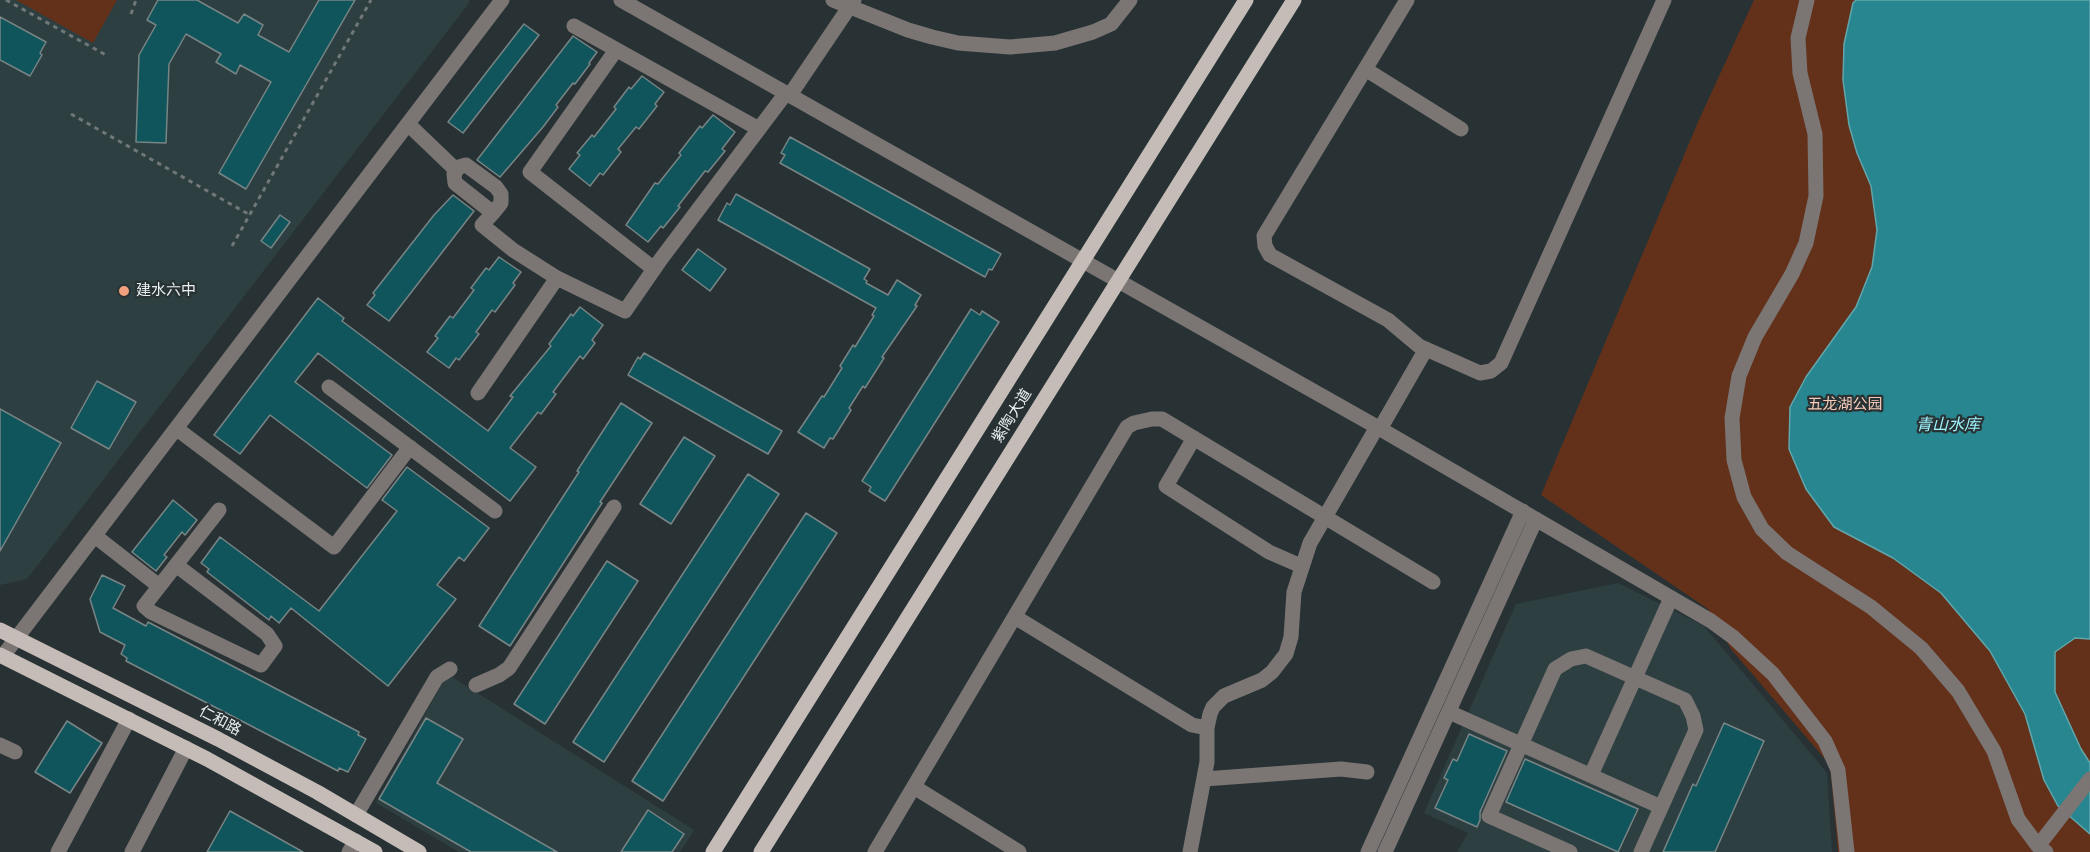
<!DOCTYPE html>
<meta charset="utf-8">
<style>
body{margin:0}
canvas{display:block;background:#283234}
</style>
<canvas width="2090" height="852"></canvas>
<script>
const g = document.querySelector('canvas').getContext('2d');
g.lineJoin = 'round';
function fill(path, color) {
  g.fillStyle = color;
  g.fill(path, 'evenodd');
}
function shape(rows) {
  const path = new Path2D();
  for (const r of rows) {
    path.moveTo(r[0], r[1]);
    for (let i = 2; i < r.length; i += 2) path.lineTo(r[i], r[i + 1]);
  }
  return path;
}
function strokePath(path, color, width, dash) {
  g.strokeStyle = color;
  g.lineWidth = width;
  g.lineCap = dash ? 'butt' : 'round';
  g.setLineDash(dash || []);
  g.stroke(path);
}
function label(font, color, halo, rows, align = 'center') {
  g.font = font + ' Figtree,"Noto Sans SC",sans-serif';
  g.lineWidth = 4.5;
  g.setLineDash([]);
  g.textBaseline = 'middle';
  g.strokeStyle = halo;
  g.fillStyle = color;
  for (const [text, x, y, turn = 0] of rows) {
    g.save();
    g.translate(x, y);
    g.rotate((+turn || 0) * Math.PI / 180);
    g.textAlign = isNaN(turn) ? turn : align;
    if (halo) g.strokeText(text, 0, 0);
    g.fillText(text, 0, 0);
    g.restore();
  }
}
const built = shape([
 [0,0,469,0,469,3,27,579,0,585],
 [1618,583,1704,626,1827,773,1832,852,1457,852,1468,833,1424,813,1516,604],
 [452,677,694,830,680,852,459,852,376,803,444,680]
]);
const green = shape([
 [16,0,117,0,93,43],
 [1754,0,2090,0,2090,852,1838,852,1830,765,1731,649,1708,609,1541,495,1698,122]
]);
const water = shape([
 [1856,0,2090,0,2090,639,2075,638,2055,652,2055,692,2081,749,2090,763,2090,834,2058,806,2044,780,2025,714,1990,651,1941,593,1893,558,1834,527,1806,489,1789,449,1790,407,1806,377,1856,307,1872,267,1877,230,1871,186,1857,153,1849,125,1843,80,1844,44,1853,3,1856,0]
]);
const building = shape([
 [158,0,197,0,238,23,244,14,263,25,258,35,289,52,319,0,355,0,246,189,219,173,271,82,240,65,236,74,216,62,221,54,186,34,169,64,166,143,136,142,139,55,156,25,147,20,158,0],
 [0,17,46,42,40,53,42,55,30,76,0,60,0,17],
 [524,24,539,35,463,133,448,122,524,24],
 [573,36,597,52,589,63,590,64,575,84,573,83,556,105,558,107,543,127,500,177,477,160,573,36],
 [642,76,664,92,655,104,657,106,639,129,636,127,618,149,621,152,603,175,600,173,590,186,569,169,580,155,577,153,592,135,594,137,616,109,614,107,629,87,631,89,642,76],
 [713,115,735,132,722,149,725,151,708,172,705,171,678,206,680,207,663,228,661,226,648,242,626,225,655,183,658,184,681,155,679,153,700,126,702,128,713,115],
 [790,137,1001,254,992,270,989,269,985,277,780,163,785,155,781,153,790,137],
 [736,194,870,269,864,279,867,281,866,283,888,295,897,280,921,295,915,305,917,306,882,357,884,358,865,388,863,386,849,408,851,410,833,439,830,438,824,448,798,432,822,396,824,397,842,368,840,366,853,345,855,347,874,316,872,315,876,308,718,220,727,203,730,205,736,194],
 [453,195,474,211,389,321,367,305,375,295,373,293,434,215,453,195],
 [280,215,290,222,271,248,261,241,280,215],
 [698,249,726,269,710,291,682,270,698,249],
 [499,257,521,272,513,283,515,285,495,312,492,310,476,332,479,334,459,360,456,358,449,368,427,352,438,338,435,336,450,316,453,318,474,290,471,288,486,268,489,270,499,257],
 [318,298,344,318,342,321,488,431,513,397,510,396,551,346,549,344,571,314,573,316,580,307,603,325,592,340,595,343,583,359,580,356,553,392,556,394,541,414,538,412,510,448,536,467,510,501,318,353,295,382,392,455,367,488,270,415,240,454,214,435,318,298],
 [971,309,980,315,982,311,999,322,885,501,869,491,871,487,862,481,971,309],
 [644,353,782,431,768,454,628,375,638,357,640,359,644,353],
 [97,381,136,402,109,449,71,428,97,381],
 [621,403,652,423,600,502,602,503,510,646,479,626,579,472,577,471,621,403],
 [0,409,61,443,0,551,0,409],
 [684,437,715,456,671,524,640,504,684,437],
 [407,467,489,528,464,561,459,557,437,585,456,599,388,686,291,608,279,623,271,616,269,620,207,572,209,569,201,563,220,537,319,611,397,511,382,500,407,467],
 [748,474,779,494,604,762,573,742,748,474],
 [173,500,197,520,185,535,182,532,164,555,167,557,156,571,132,552,173,500],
 [806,513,837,533,663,801,632,781,806,513],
 [607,561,638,581,545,724,514,704,607,561],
 [102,575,125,586,113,608,146,626,148,622,359,732,358,735,366,739,348,772,339,768,338,771,126,661,127,658,121,654,125,645,100,632,90,599,102,575],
 [426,718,463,739,437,783,557,852,471,852,379,799,426,718],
 [67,721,102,743,70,793,35,772,67,721],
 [1724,723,1764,741,1715,852,1663,852,1693,784,1696,786,1724,723],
 [1469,734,1507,751,1480,812,1480,820,1477,827,1435,808,1448,780,1444,778,1453,759,1457,761,1469,734],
 [1525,759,1638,809,1618,852,1506,802,1525,759],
 [648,810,684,834,672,852,621,852,648,810],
 [230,811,303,852,207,852,230,811]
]);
const path = shape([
 [6,0,106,55],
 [131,14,136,0],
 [71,114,250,215],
 [232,246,371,0]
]);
const minor = shape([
 [621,0,1377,427,1711,621,1733,637,1773,674,1825,741,1838,770,1847,852],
 [833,0,908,30,932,37,958,43,1010,47,1055,43,1093,32,1111,24,1130,0],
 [1407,0,1264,236,1265,246,1270,255,1388,320,1419,346,1480,373,1491,371,1501,363,1664,0],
 [1807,0,1798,38,1800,73,1815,134,1816,196,1806,243,1792,274,1755,337,1739,376,1732,418,1734,460,1744,497,1762,529,1787,553,1871,607,1921,648,1958,691,1994,751,2018,819,2038,846,2046,852],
 [574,26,759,129],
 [616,50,530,172,654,269],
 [1365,69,1461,129],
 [790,95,854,0],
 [408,124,456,170],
 [493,213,455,183,454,174,459,167,466,165,496,187,501,194,501,203,493,213,482,225,513,250,557,278,625,311,661,259,786,93],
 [329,387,495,511],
 [478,393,557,278],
 [177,429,334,547,410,447],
 [1380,429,1426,349],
 [1194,438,1166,486,1269,552,1301,566],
 [95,536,159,586],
 [176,565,267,634,275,646,261,665,151,612,144,606,176,565,219,510],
 [1015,617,1192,725,1207,728],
 [3,656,502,0],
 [476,685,499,675,509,668,614,507],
 [1449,712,1661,807],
 [0,745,15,752],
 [1591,775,1671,598],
 [1204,779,1341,769,1367,772],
 [914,787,1019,852],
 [356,815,437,677,450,669],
 [2038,846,2090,779],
 [58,852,129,719],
 [132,852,186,748],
 [349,852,356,841],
 [875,852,1127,427,1134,423,1152,419,1162,419,1433,582],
 [1190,852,1207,762,1207,728,1210,714,1213,707,1224,696,1262,680,1272,672,1286,654,1291,637,1294,592,1310,543,1377,427],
 [1368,852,1523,511],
 [1385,852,1536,519],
 [1570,852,1489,816,1555,669,1571,659,1586,656,1685,700,1693,716,1696,730,1641,852]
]);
const major = shape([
 [0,630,218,739,317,792,419,852],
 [0,655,207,759,375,852],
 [713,852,1246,0],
 [761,852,1294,0]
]);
const markers = [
 [124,291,6,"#f2a07e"]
];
const poiNames = [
 ["建水六中",136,291]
];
const parkNames = [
 ["五龙湖公园",1845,405]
];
const streetNames = [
 ["紫陶大道",1012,416,-58],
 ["仁和路",220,721,28]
];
const waterNames = [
 ["青山水库",1948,425]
];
fill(built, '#2d3f41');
fill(green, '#633019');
fill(water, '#27868f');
strokePath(water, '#62a6ac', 1.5);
fill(building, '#10555b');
strokePath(building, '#788485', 1.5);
strokePath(path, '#6f7779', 3, [4.5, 4.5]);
strokePath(minor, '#7b7674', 15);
strokePath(major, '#c5bcb8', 15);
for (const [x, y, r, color] of markers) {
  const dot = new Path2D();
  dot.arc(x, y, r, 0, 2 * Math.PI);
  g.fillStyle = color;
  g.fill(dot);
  strokePath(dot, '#283234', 2);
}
label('15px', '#eaf0f1', '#283234', poiNames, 'left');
label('15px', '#f6cab8', '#283234', parkNames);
label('15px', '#eaf0f1', '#283234', streetNames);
label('italic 16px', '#9ff4fd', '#283234', waterNames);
</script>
